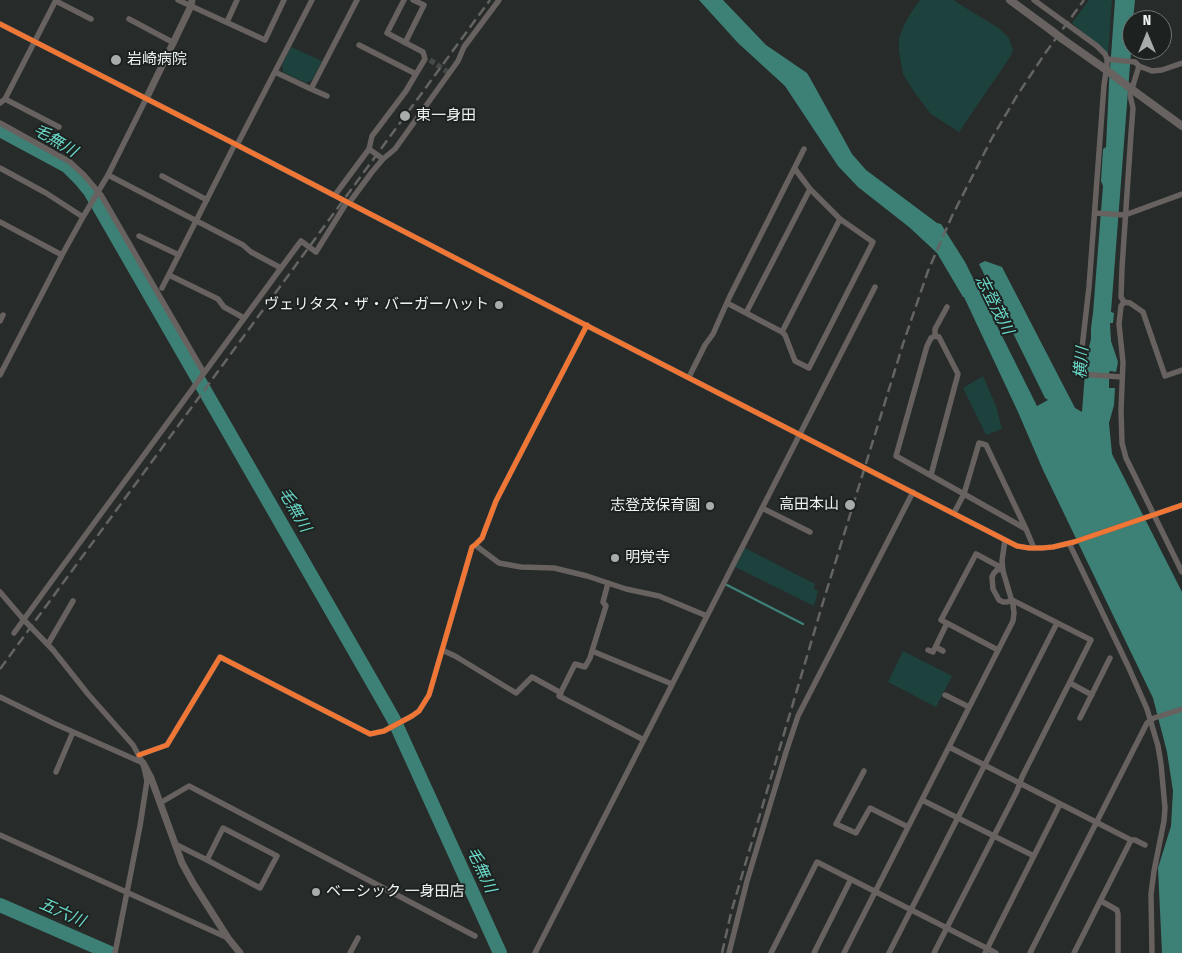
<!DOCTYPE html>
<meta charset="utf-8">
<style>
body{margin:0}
#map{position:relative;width:1182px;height:953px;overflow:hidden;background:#272b29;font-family:"Fira Sans Condensed",sans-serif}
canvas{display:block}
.north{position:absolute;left:1122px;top:10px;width:50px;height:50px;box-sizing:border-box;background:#1d2221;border:1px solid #717574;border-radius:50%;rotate:0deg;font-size:14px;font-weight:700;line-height:20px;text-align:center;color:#eef2f1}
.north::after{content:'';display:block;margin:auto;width:18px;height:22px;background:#a8acab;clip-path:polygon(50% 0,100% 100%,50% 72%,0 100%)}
</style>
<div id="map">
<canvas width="1182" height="953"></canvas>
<div class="north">N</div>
</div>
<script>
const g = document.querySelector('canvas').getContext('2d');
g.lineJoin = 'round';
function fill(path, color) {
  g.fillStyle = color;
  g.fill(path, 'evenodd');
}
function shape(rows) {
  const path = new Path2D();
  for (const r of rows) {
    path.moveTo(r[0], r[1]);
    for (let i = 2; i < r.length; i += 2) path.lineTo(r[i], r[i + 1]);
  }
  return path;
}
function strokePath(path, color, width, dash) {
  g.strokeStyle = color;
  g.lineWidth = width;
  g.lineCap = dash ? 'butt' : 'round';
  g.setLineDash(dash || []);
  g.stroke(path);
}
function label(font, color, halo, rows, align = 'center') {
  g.font = font + ' "Fira Sans Condensed","Noto Sans JP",sans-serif';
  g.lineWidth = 4;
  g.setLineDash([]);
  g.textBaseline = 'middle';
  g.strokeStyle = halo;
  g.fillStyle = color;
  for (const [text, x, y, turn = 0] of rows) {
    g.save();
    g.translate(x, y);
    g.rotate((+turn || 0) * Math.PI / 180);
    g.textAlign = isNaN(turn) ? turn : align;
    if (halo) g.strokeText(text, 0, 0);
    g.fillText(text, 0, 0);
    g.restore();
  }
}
const green = shape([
 [920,0,953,0,1000,29,1009,38,1013,50,1010,57,959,132,931,114,914,92,903,74,899,51,899,39,904,25,914,8],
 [1089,0,1112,0,1108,55,1072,23],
 [291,47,322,61,312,80,306,83,283,72,282,65],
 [983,376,996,406,1002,429,986,435,963,388],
 [745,548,815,584,814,589,818,591,814,606,735,567],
 [903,651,952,676,936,707,888,682]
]);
const water = shape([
 [699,0,723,0,766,45,807,73,810,78,852,154,866,170,937,223,941,224,965,262,1037,406,1048,400,1045,398,979,264,985,261,1002,267,1075,408,1082,412,1086,359,1091,339,1091,328,1093,313,1103,186,1101,181,1103,149,1106,147,1109,84,1115,0,1135,0,1133,20,1132,20,1132,39,1111,312,1114,313,1113,323,1110,323,1111,341,1118,362,1116,372,1111,371,1109,372,1109,388,1115,388,1114,405,1109,423,1112,454,1182,592,1182,953,1162,953,1158,868,1171,826,1173,791,1167,752,1153,698,1043,470,1018,412,964,297,963,297,937,253,909,227,858,187,838,166,785,86,738,43]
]);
const stream = shape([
 [727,585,803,624]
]);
const river = shape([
 [0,130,67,166,80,179,90,191,385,704,394,720,500,953],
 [0,905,110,953]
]);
const minorTunnel = shape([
 [430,60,449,73]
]);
const minor = shape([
 [178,0,265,40,284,0],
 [404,0,387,33,423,52,425,59,416,74],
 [1034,0,1097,46,1105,54,1107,59,1135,62,1139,66,1152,71,1162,70,1182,63],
 [56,1,91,19],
 [129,19,174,43],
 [227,22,237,0],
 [0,24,237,145,488,275,1017,546,1029,548,1042,548,1053,547,1074,542,1182,505],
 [405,43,424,5,413,0],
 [1107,59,1107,65,1104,85,1089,287,1079,374,1122,377],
 [275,72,311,89,357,0],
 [311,89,327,96],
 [5,99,59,127],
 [0,103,5,99,56,0],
 [0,123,70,162,84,175,101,195,204,373],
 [237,145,312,0],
 [369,149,383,159],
 [0,168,46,193,83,217],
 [108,175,243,245,251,252,281,268,301,241,316,252,347,202],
 [162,176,207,200],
 [335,195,369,149,372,136,406,91,416,74,359,45],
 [349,203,372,172,383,159,395,149,458,61,464,47,499,0],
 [1095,213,1125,215,1182,194],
 [0,222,62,255],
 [139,236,179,255],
 [169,275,218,299,224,307,244,318],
 [162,288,235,144],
 [1124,302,1121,297,1122,268,1131,134,1133,108,1130,95,1139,66],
 [727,303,782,332,840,219],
 [746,313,810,189],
 [0,321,3,315],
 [782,332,785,335,795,361,809,368,873,242,840,219,810,189,795,169],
 [935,336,935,329,947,307],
 [1182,370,1165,376,1143,312,1130,303,1124,302,1121,306,1119,324,1123,362,1121,410,1122,443,1126,458,1182,572],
 [0,375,62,255,83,217,108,175,146,99],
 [689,377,705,345,713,334,729,298,804,149],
 [979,443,986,445,1026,529,964,494,979,443],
 [931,475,958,374,939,337,935,336,931,338,927,346,896,456,964,494,954,513],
 [762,508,810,532],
 [1026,529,1034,548],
 [1069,543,1128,666,1147,709,1158,746,1161,764,1165,808,1164,821,1154,871,1151,894,1152,953],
 [475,545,499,563,521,567,554,568,587,576,626,589,659,596,707,616],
 [0,592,24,620,53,650,88,694,133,745,143,763,147,781,140,826,115,953],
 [14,633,59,571,281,268],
 [48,644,73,601],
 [936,647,943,651],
 [442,650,455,656,516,693,532,677,561,693],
 [928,650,933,652,947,623],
 [998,650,941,620,976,554,1002,568],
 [592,651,606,606,603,602,608,583],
 [1070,683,1092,695],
 [945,695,969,707],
 [0,697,53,723,143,763],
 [1080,718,1110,658],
 [644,740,559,696,575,664,585,667,590,658,592,651,672,684],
 [949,747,1131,840,1135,840,1145,845],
 [139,755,167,745,220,657,370,734,384,731,412,716,419,711,429,695,472,547,475,545,482,538,496,501,587,325],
 [864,771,836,824,856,833,870,808,908,827],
 [56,772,73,732],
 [922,800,1034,856],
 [160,803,189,786,475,936],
 [0,835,228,938],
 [175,844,207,860,260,888,277,856,223,828,207,860],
 [1101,901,1117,910,1118,914,1118,953],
 [350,953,358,938],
 [535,953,875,287],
 [729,953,747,881,786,752,798,716,913,492],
 [771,953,817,862,996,953],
 [814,953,851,879],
 [844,953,1013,621,1014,613,1013,605,1003,571,1002,561,1005,540],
 [889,953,1057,623],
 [934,953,1017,791,1022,777,1091,640,1012,600,1007,602,1003,602,999,600,993,589,992,577,994,573,997,570,1003,569],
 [985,953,1060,804],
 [1030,953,1147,723,1154,718,1182,709],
 [1074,953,1131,840]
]);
const tertiary = shape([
 [146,99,191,6,192,0],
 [143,763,151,778,182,863,193,883,228,938,240,953]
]);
const secondary = shape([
 [1010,0,1052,31],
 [1061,38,1105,69],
 [1134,91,1182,126]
]);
const rail = shape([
 [0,669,490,0],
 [722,953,731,913,745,865,824,599,903,344,928,271,952,216,992,138,1018,94,1046,52,1084,0]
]);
const secondaryBridge = shape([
 [1052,31,1061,38],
 [1105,69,1134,91]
]);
const cycleway = shape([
 [0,24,237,145,488,275,1017,546,1029,548,1042,548,1053,547,1074,542,1182,505],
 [139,755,167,745,220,657,370,734,384,731,412,716,419,711,429,695,472,547,475,545,482,538,496,501,587,325]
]);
const markers = [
 [116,60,6,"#a8acab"],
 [405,116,6,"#a8acab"],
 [499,305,5,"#a8acab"],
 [850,505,6,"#a8acab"],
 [710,506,5,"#a8acab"],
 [615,558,5,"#a8acab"],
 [316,892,5,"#a8acab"]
];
const poiNames = [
 ["岩崎病院",127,60],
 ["東一身田",416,116],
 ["ヴェリタス・ザ・バーガーハット",489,305,"right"],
 ["高田本山",839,505,"right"],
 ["志登茂保育園",700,506,"right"],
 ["明覚寺",625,558],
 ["ベーシック 一身田店",326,892]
];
const waterNames = [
 ["毛無川",55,141,31],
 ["志登茂川",994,305,63],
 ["横川",1082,363,-86],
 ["毛無川",294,510,60],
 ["毛無川",481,870,65],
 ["五六川",62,913,24]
];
fill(green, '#1d423d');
fill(water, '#3d8176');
strokePath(stream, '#3d8176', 2.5);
strokePath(river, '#3d8176', 14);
strokePath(minorTunnel, '#454947', 5.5, [5.5, 3]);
strokePath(minor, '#67615f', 5.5);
strokePath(tertiary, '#67615f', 7);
strokePath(secondary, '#686360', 8);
strokePath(rail, '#646462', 2.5, [10, 5]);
strokePath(secondaryBridge, '#686360', 8);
strokePath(cycleway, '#f07635', 5);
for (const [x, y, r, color] of markers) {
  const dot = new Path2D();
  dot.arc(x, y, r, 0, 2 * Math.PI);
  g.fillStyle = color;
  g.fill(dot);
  strokePath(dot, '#1d2221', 2);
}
label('15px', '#eef2f1', '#1d2221', poiNames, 'left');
label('italic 16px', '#6adac9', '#1d2221', waterNames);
</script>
